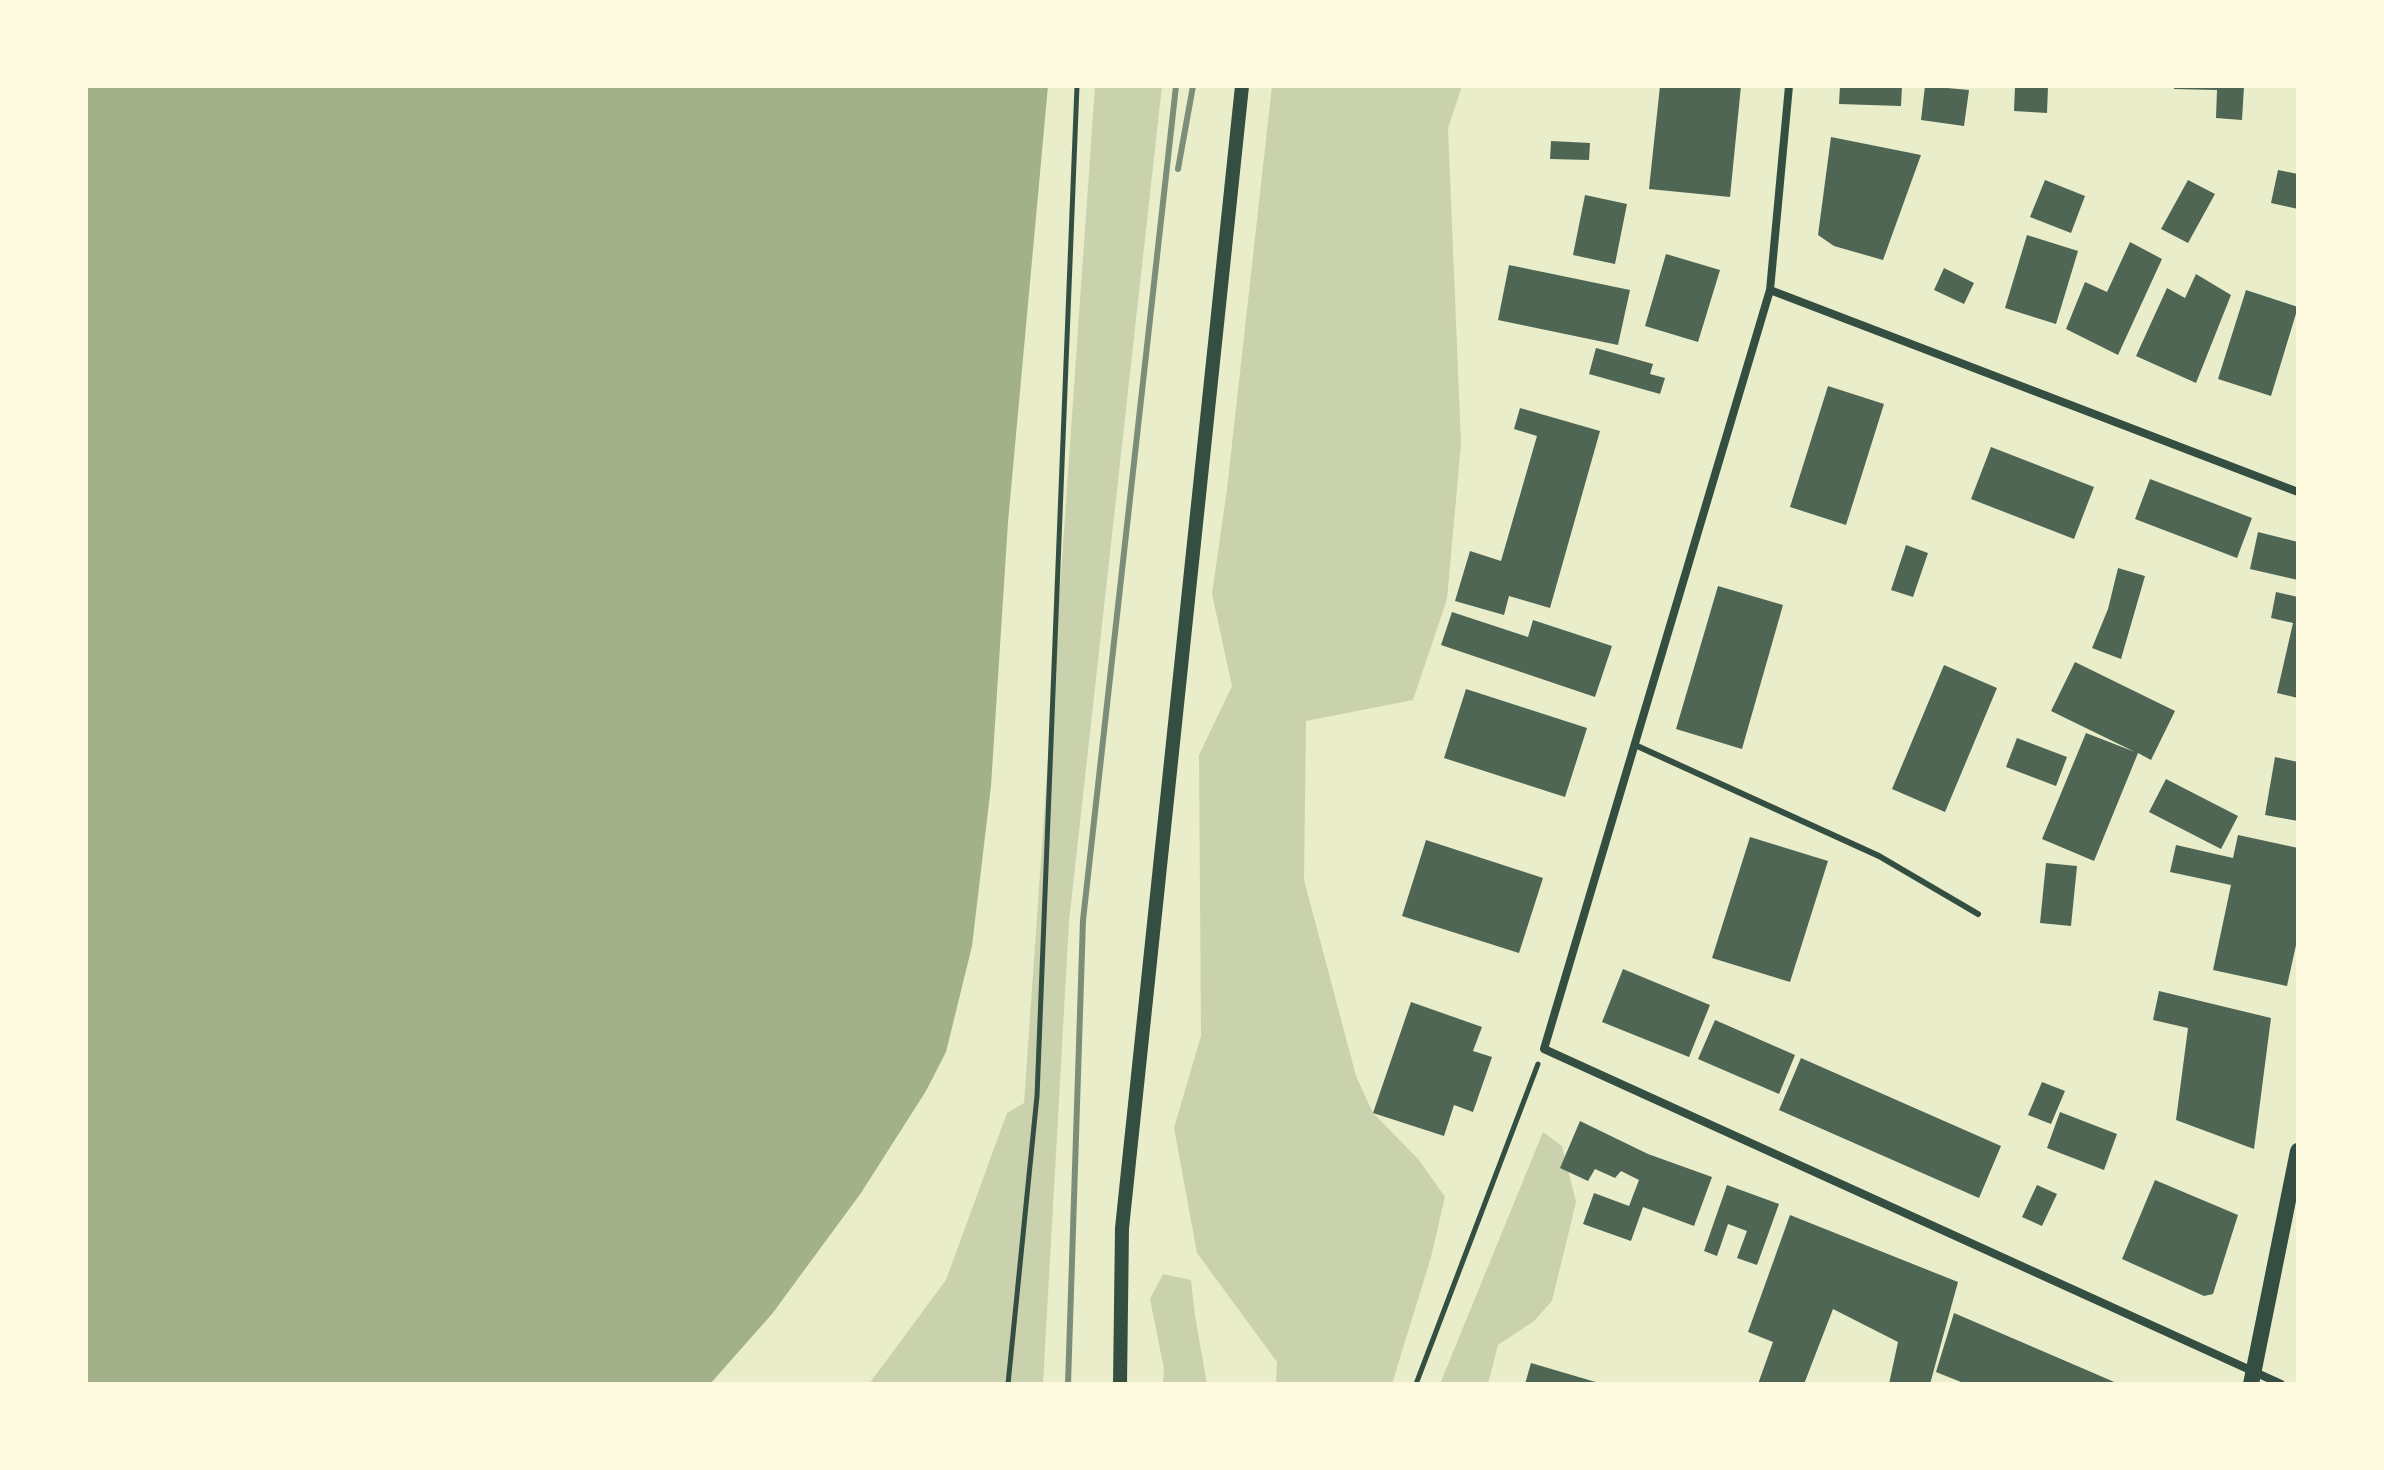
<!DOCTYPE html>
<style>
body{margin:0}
#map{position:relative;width:2384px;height:1470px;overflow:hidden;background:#e9edc9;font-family:"IBM Plex Sans",sans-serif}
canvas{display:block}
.frame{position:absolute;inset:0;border:88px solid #fefae0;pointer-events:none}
</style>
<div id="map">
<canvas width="2384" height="1470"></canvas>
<div class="frame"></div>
</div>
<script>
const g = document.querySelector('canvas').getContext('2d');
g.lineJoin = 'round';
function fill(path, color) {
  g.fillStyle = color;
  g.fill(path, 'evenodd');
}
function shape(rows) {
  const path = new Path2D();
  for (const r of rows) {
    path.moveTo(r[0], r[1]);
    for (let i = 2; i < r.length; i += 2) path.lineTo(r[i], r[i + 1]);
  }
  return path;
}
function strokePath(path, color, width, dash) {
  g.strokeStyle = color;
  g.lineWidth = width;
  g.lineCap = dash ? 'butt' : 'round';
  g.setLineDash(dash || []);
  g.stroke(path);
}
const green = shape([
 [1095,86,1162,86,1069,921,1043,1384,869,1384,946,1280,1007,1113,1024,1103],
 [1272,86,1462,86,1448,128,1461,444,1447,599,1413,700,1306,721,1304,880,1356,1076,1373,1113,1419,1160,1445,1197,1431,1257,1392,1384,1276,1384,1277,1362,1197,1253,1174,1128,1201,1036,1199,755,1232,686,1212,594,1227,489],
 [1543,1132,1562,1146,1576,1202,1552,1301,1534,1321,1498,1345,1488,1384,1440,1384],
 [1163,1274,1191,1280,1195,1316,1207,1384,1163,1384,1164,1369,1150,1299]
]);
const water = shape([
 [86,86,1048,86,1008,522,991,786,972,946,946,1052,926,1091,861,1193,772,1314,710,1384,86,1384]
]);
const building = shape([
 [1660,86,1741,86,1730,197,1649,189],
 [1840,86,1902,86,1901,106,1839,104],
 [1925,86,1969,90,1964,126,1921,120],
 [2015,86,2048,86,2047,113,2014,111],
 [2174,86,2244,86,2242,120,2216,118,2217,90,2174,89],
 [1831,137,1921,155,1883,260,1834,246,1818,235],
 [1551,141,1590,143,1589,160,1550,159],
 [2278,170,2298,174,2298,209,2271,203],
 [2045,180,2085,196,2071,233,2030,217],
 [2188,180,2215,194,2188,243,2161,229],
 [1585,195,1627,204,1615,264,1573,255],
 [2027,235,2078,251,2056,324,2005,308],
 [2130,242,2162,259,2118,355,2066,329,2085,282,2107,292],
 [1666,254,1720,270,1698,342,1645,326],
 [1509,265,1630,290,1618,345,1498,320],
 [1944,268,1974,283,1964,304,1934,290],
 [2196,274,2231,295,2196,383,2136,356,2167,288,2185,298],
 [2246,290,2298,307,2271,396,2218,379],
 [1596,348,1653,364,1650,374,1665,378,1660,394,1589,374],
 [1828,386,1884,404,1846,525,1790,507],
 [1520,408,1600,431,1550,608,1509,596,1504,615,1455,601,1470,551,1501,561,1537,436,1514,429],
 [1991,447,2094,487,2074,539,1971,499],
 [2150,479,2252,518,2237,558,2135,519],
 [2258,532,2298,542,2298,580,2250,569],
 [1906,545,1928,553,1913,597,1891,590],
 [2118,568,2145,576,2121,659,2092,648,2108,609],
 [1718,586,1783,605,1742,749,1676,729],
 [2276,592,2298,597,2298,698,2277,693,2293,623,2271,618],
 [1452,612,1528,637,1533,620,1612,646,1595,697,1441,645],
 [2075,662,2175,711,2151,760,2138,753,2094,861,2042,839,2086,733,2135,752,2051,711],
 [1944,665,1997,688,1945,812,1892,789],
 [1466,689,1587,728,1565,797,1444,758],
 [2017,738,2067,757,2056,786,2006,767],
 [2275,757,2298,762,2298,821,2265,815],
 [2166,779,2238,816,2221,849,2149,812],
 [2238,835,2298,848,2298,936,2287,986,2213,970,2231,885,2170,872,2176,845,2233,858],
 [1750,837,1828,861,1790,982,1712,958],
 [1426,840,1543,878,1519,953,1402,916],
 [2046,863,2077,866,2071,926,2040,923],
 [1623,969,1710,1005,1689,1057,1602,1022],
 [2159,991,2271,1018,2254,1149,2176,1120,2188,1028,2153,1020],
 [1411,1002,1482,1027,1473,1051,1492,1057,1473,1112,1454,1105,1444,1136,1373,1113],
 [1715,1020,1795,1055,1779,1094,1698,1059],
 [1801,1058,2001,1146,1979,1198,1779,1110],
 [2042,1082,2065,1091,2051,1124,2028,1115],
 [2060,1112,2117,1134,2104,1170,2047,1148],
 [1580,1121,1648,1154,1712,1177,1694,1226,1643,1207,1631,1241,1583,1224,1594,1193,1629,1206,1639,1180,1621,1171,1615,1178,1595,1169,1588,1181,1560,1168],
 [2155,1180,2238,1215,2213,1294,2204,1296,2122,1259],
 [1727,1185,1779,1204,1757,1265,1737,1258,1747,1231,1728,1224,1717,1256,1704,1251],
 [2037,1185,2057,1194,2042,1226,2022,1217],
 [1790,1215,1958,1282,1930,1384,1889,1384,1898,1342,1833,1309,1804,1384,1758,1384,1773,1342,1748,1332],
 [1954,1313,2119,1384,1966,1384,1936,1372],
 [1531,1363,1599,1383,1599,1384,1525,1384]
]);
const path = shape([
 [1008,1384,1037,1096,1077,86],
 [1416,1384,1538,1064]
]);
const service = shape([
 [1635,745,1879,856,1978,914]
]);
const minor = shape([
 [1789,86,1770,290,1544,1049,2281,1384],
 [1770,290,2298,492]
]);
const tertiary = shape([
 [1120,1384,1122,1228,1242,86]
]);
const secondary = shape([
 [2251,1384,2298,1151]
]);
const rail = shape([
 [1178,169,1193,86],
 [1068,1384,1083,920,1176,86]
]);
fill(green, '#cad2ad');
fill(water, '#a3b18a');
fill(building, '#4f6655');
strokePath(path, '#344e41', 5);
strokePath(service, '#344e41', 6);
strokePath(minor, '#344e41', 8);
strokePath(tertiary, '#344e41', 14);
strokePath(secondary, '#344e41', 16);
strokePath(rail, '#7c8e77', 6);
</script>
